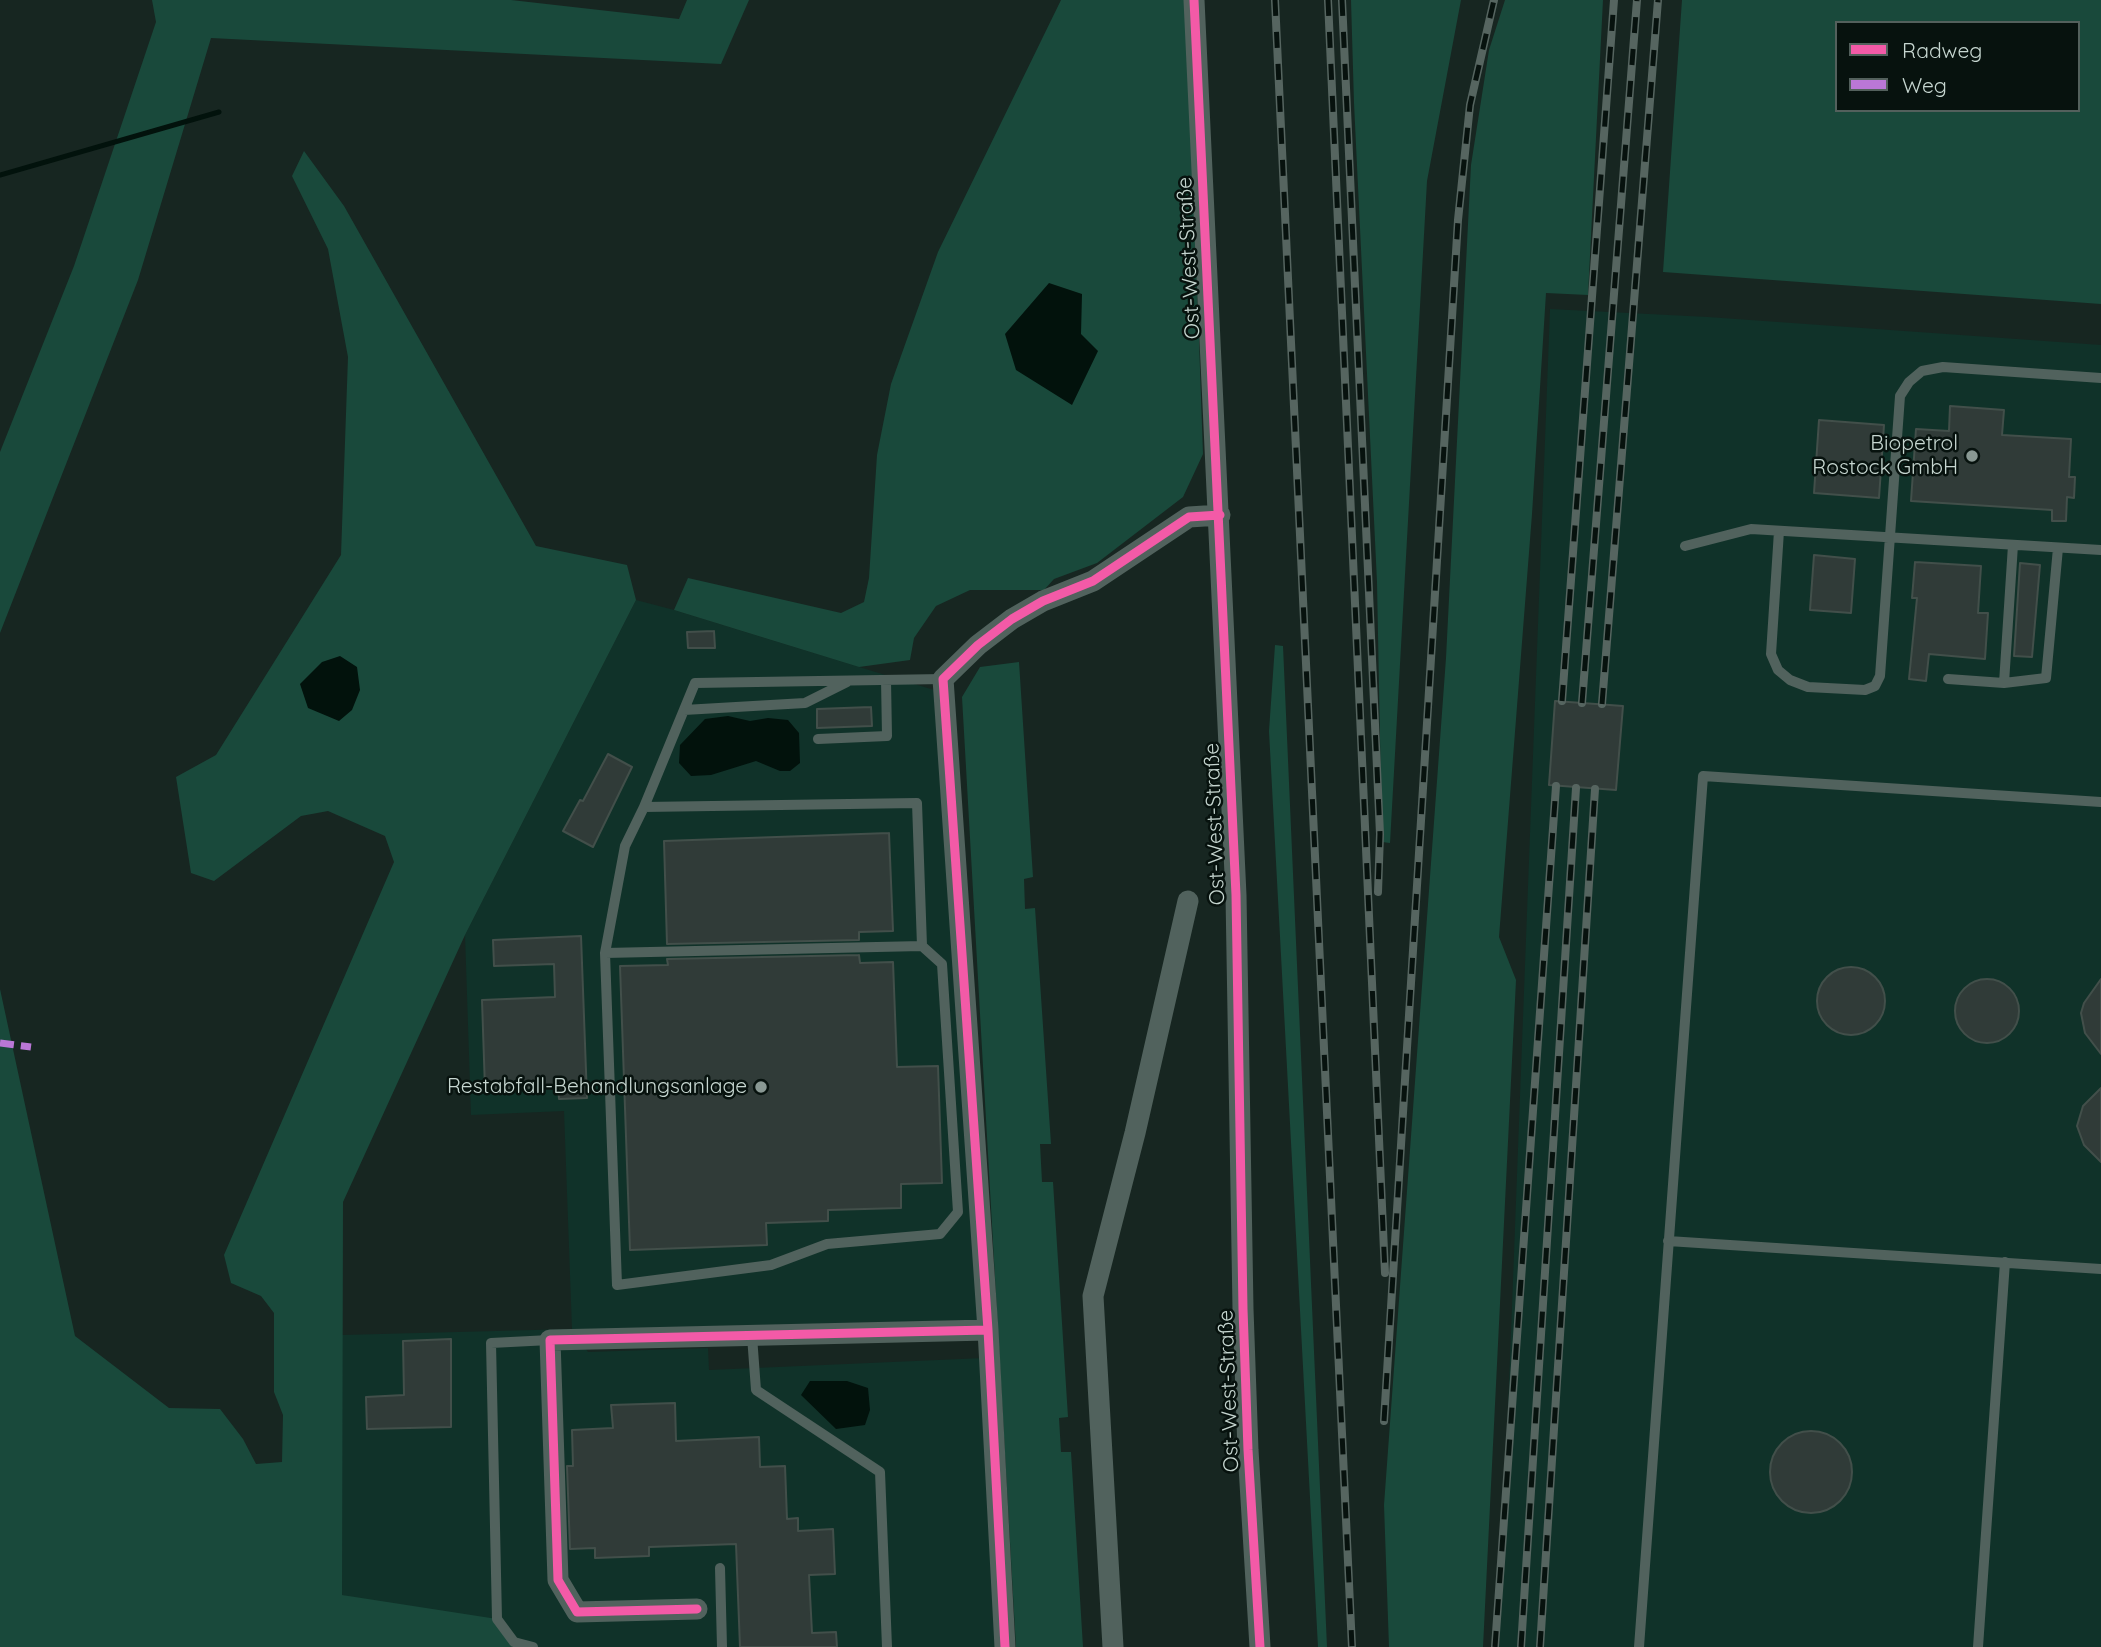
<!DOCTYPE html>
<meta charset="utf-8">
<style>
body{margin:0}
#map{position:relative;width:2101px;height:1647px;overflow:hidden;background:#172621;font-family:Quicksand,sans-serif}
canvas{display:block}
.legend{position:absolute;left:1835px;top:21px;width:245px;height:91px;box-sizing:border-box;background:#07120e;border:2px solid #53605c;margin:0;padding:9px 12px;list-style:none;font-size:21px;color:#c6d6d0}
.legend li{display:flex;align-items:center;gap:14px;height:35px}
.legend b{width:35px;border:2px solid #53605c}
</style>
<div id="map">
<canvas width="2101" height="1647"></canvas>
<ul class="legend">
<li><b style="height:9px;background:#f35aa7"></b>Radweg</li>
<li><b style="height:9px;background:#ba77d6"></b>Weg</li>
</ul>
</div>
<script>
const g = document.querySelector('canvas').getContext('2d');
g.lineJoin = 'round';
function fill(path, color) {
  g.fillStyle = color;
  g.fill(path, 'evenodd');
}
function shape(rows) {
  const path = new Path2D();
  for (const r of rows) {
    if (r.length === 3) {
      path.moveTo(r[0] + r[2], r[1]);
      path.arc(r[0], r[1], r[2], 0, 2 * Math.PI);
      continue;
    }
    path.moveTo(r[0], r[1]);
    for (let i = 2; i < r.length; i += 2) path.lineTo(r[i], r[i + 1]);
  }
  return path;
}
function strokePath(path, color, width, dash) {
  g.strokeStyle = color;
  g.lineWidth = width;
  g.lineCap = dash ? 'butt' : 'round';
  g.setLineDash(dash || []);
  g.stroke(path);
}
function label(font, color, halo, rows, align = 'center') {
  g.font = font + ' Quicksand,sans-serif';
  g.lineWidth = 5;
  g.setLineDash([]);
  g.textBaseline = 'middle';
  g.strokeStyle = halo;
  g.fillStyle = color;
  for (const [text, x, y, turn = 0] of rows) {
    g.save();
    g.translate(x, y);
    g.rotate((+turn || 0) * Math.PI / 180);
    g.textAlign = isNaN(turn) ? turn : align;
    if (halo) g.strokeText(text, 0, 0);
    g.fillText(text, 0, 0);
    g.restore();
  }
}
const built = shape([
 [1550,309,1708,317,2101,345,2101,1647,1499,1647],
 [636,600,674,610,934,690,979,1320,573,1330,588,1352,708,1348,709,1370,984,1358,998,1647,533,1647,342,1595,342,1335,572,1329,564,1111,471,1115,465,935]
]);
const green = shape([
 [152,0,511,0,679,19,687,0,749,0,721,64,211,38,138,280,0,633,0,452,74,266,156,22],
 [1061,0,1187,0,1203,454,1183,497,1097,563,1054,579,1044,590,970,590,936,606,914,638,910,660,859,667,674,610,688,578,841,613,864,602,869,578,877,455,891,384,938,252],
 [1351,0,1461,0,1427,181,1390,843,1382,842,1377,582,1354,103],
 [1505,0,1603,0,1588,295,1546,293,1532,514,1499,937,1516,980,1483,1647,1389,1647,1384,1505,1446,658,1471,165,1489,50],
 [1682,0,2101,0,2101,304,1663,272],
 [1837,23,2078,23,2078,110,1837,110],
 [304,151,344,206,536,546,627,565,636,600,465,935,343,1202,342,1595,497,1619,514,1642,533,1647,0,1647,0,989,75,1336,169,1408,220,1409,243,1439,256,1464,282,1462,283,1415,274,1392,274,1313,261,1296,231,1283,224,1255,394,862,385,836,328,811,301,816,214,881,191,873,176,777,216,755,341,555,348,357,328,249,292,176],
 [1275,645,1283,646,1327,1647,1318,1647,1269,731],
 [1019,662,1033,877,1024,879,1025,909,1035,908,1051,1144,1040,1144,1042,1182,1053,1182,1068,1417,1059,1418,1061,1452,1071,1452,1083,1647,1016,1647,962,697,980,667]
]);
const water = shape([
 [1049,283,1082,294,1081,334,1098,351,1072,405,1016,370,1005,334],
 [340,656,357,667,360,690,352,710,339,721,308,708,300,684,322,662],
 [728,716,750,721,768,718,788,720,799,733,800,763,790,771,780,771,756,761,711,775,691,776,679,763,680,745,705,719],
 [810,1381,847,1381,868,1388,870,1410,865,1425,836,1429,801,1395]
]);
const stream = shape([
 [0,175,219,112]
]);
const building = shape([
 [1950,406,2004,410,2002,435,2071,439,2069,477,2075,477,2074,498,2067,497,2066,521,2052,521,2052,510,1911,501,1916,429,1949,431,1950,406],
 [1819,420,1884,425,1879,498,1814,493,1819,420],
 [1814,555,1855,559,1851,613,1810,610,1814,555],
 [1915,562,1981,566,1978,613,1988,613,1985,659,1929,654,1926,681,1909,679,1917,598,1912,598,1915,562],
 [2020,563,2040,565,2032,657,2014,656,2020,563],
 [714,631,715,648,688,648,687,632,714,631],
 [1555,701,1623,706,1616,790,1549,785,1555,701],
 [871,707,872,726,817,728,817,709,871,707],
 [608,754,632,767,593,847,563,831,580,800,583,801,608,754],
 [889,833,893,931,859,932,859,940,667,944,664,841,889,833],
 [581,936,587,1098,559,1099,558,1087,485,1089,482,1000,555,997,554,964,494,966,493,940,581,936],
 [859,955,860,963,893,962,897,1067,938,1066,942,1183,901,1184,901,1208,828,1210,828,1221,766,1223,767,1245,630,1250,620,966,668,965,667,959,859,955],
 [1851,1001,34],
 [1987,1011,32],
 [2101,979,2101,1054,2085,1033,2081,1013,2084,1003,2101,979],
 [2101,1088,2101,1162,2084,1145,2077,1126,2083,1106,2101,1088],
 [451,1339,451,1427,367,1429,366,1397,404,1395,403,1341,451,1339],
 [675,1403,676,1441,759,1437,760,1467,785,1466,787,1519,798,1518,798,1531,833,1529,835,1574,809,1575,812,1633,836,1632,837,1647,740,1647,736,1544,649,1547,649,1556,595,1558,595,1548,570,1549,567,1466,573,1466,572,1430,613,1428,611,1405,675,1403],
 [1811,1472,41]
]);
const lane = shape([
 [1779,531,1771,654,1778,670,1790,680,1808,687,1865,690,1875,686,1880,676,1900,396,1909,382,1922,371,1943,367,2101,378],
 [1685,546,1751,529,2101,550],
 [1948,679,2004,683,2013,545],
 [2004,683,2046,678,2058,548],
 [684,710,805,703,847,682],
 [818,739,887,736,886,680],
 [644,807,917,803,922,946,942,964,958,1212,940,1234,827,1244,771,1265,617,1285,605,953,625,846,644,807,695,683,943,679],
 [605,953,922,946],
 [1668,1241,2101,1269],
 [752,1336,756,1390,880,1472,887,1647],
 [720,1568,722,1647],
 [533,1647,514,1642,497,1619,491,1343,550,1340],
 [1639,1647,1703,776,2101,802],
 [1978,1647,2005,1262]
]);
const street = shape([
 [1194,0,1236,895,1243,1309,1248,1450,1260,1647],
 [697,1609,577,1612,558,1580,550,1340,988,1330],
 [1005,1647,988,1330,943,679,978,645,1012,619,1043,601,1093,581,1189,517,1220,515],
 [1113,1647,1093,1296,1135,1133,1188,901]
]);
const rail = shape([
 [1275,0,1352,1647],
 [1328,0,1385,1273],
 [1342,0,1380,834,1378,892],
 [1562,701,1614,0],
 [1582,703,1637,0],
 [1602,704,1658,0],
 [1384,1421,1458,220,1470,105,1494,0],
 [1495,1647,1556,786],
 [1521,1647,1576,788],
 [1540,1647,1595,789]
]);
const quiet = shape([
 [0,1043,31,1047]
]);
const cycleway = shape([
 [1194,0,1236,895,1243,1309,1248,1450,1260,1647],
 [697,1609,577,1612,558,1580,550,1340,988,1330],
 [1005,1647,988,1330,943,679,978,645,1012,619,1043,601,1093,581,1189,517,1220,515]
]);
const markers = [
 [1972,456,7,"#899893"],
 [761,1087,7,"#899893"]
];
const streetNames = [
 ["Ost-West-Straße",1189,258,-93],
 ["Ost-West-Straße",1215,824,-92],
 ["Ost-West-Straße",1229,1391,-92]
];
const poiNames = [
 ["Biopetrol",1958,444],
 ["Rostock GmbH",1958,468],
 ["Restabfall-Behandlungsanlage",747,1087]
];
fill(built, '#103229');
fill(green, '#19493b');
fill(water, '#02120c');
strokePath(stream, '#02120c', 5);
fill(building, '#303b38');
strokePath(building, '#424f4a', 2);
strokePath(lane, '#51625d', 10);
strokePath(street, '#51625d', 21);
strokePath(rail, '#566560', 8);
strokePath(rail, '#07120e', 5, [16]);
strokePath(quiet, '#ba77d6', 7, [14, 7]);
strokePath(cycleway, '#f35aa7', 9);
for (const [x, y, r, color] of markers) {
  const dot = new Path2D();
  dot.arc(x, y, r, 0, 2 * Math.PI);
  g.fillStyle = color;
  g.fill(dot);
  strokePath(dot, '#07120e', 2.5);
}
label('21px', '#c6d6d0', '#07120e', streetNames);
label('21px', '#c6d6d0', '#07120e', poiNames, 'right');
</script>
